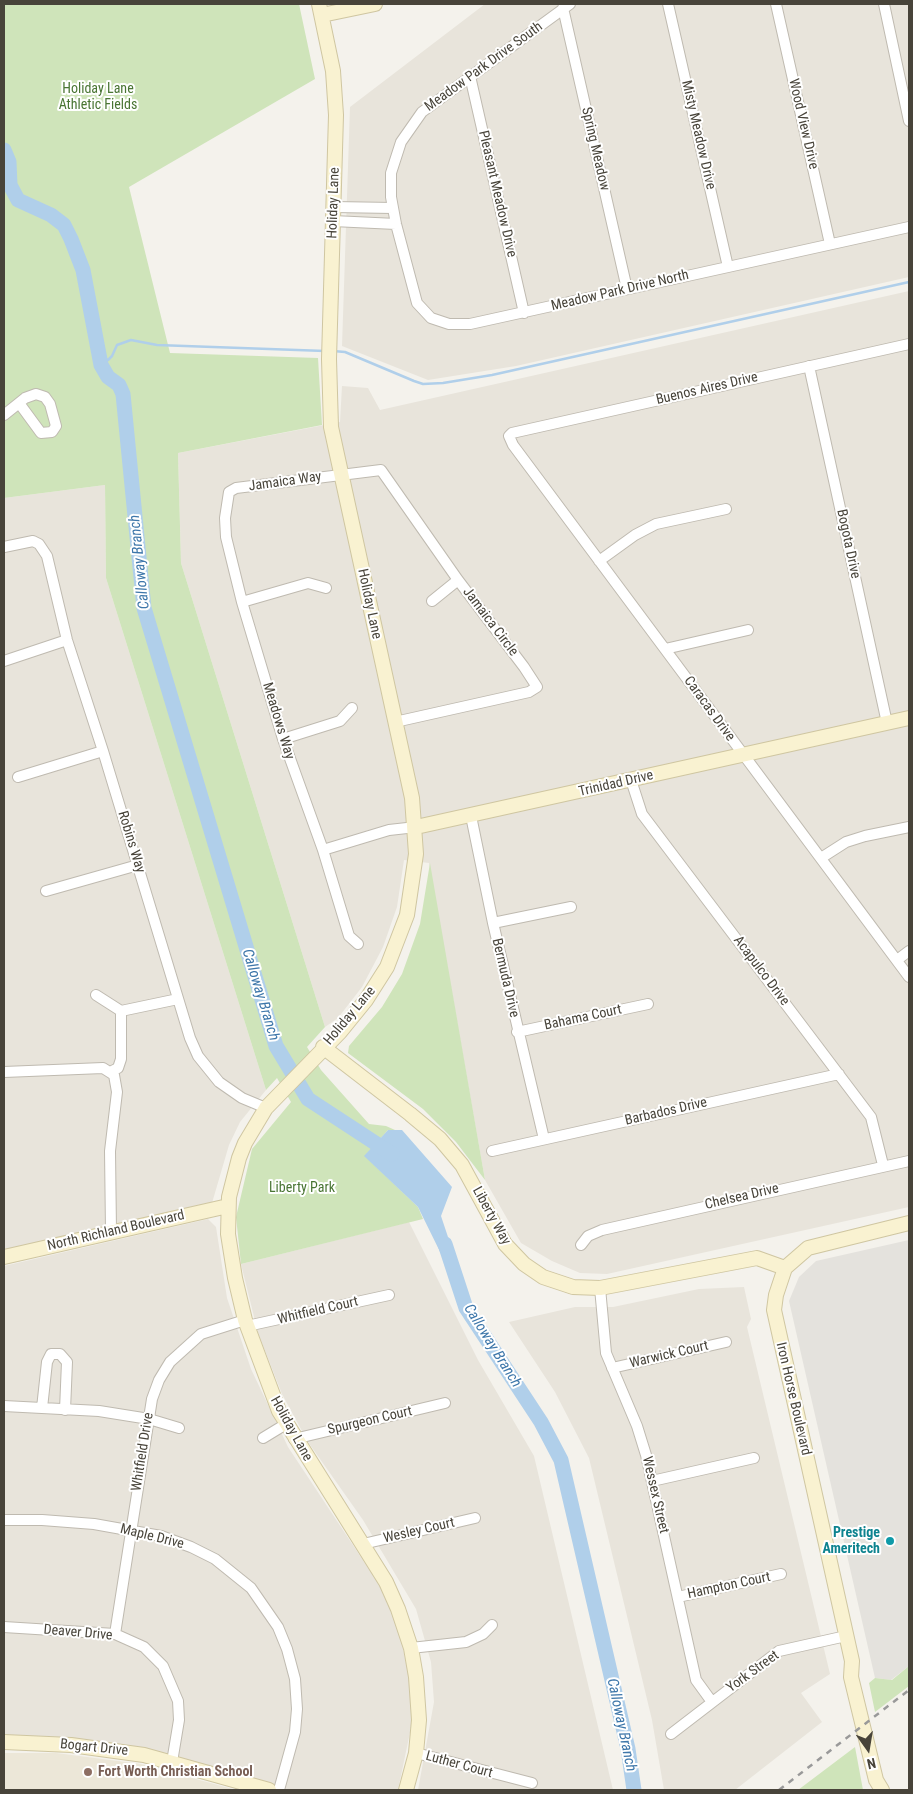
<!DOCTYPE html>
<style>
body{margin:0}
#map{position:relative;width:913px;height:1794px;overflow:hidden;background:#f4f2ec;font-family:"Roboto Condensed",sans-serif}
canvas{display:block}
.frame{position:absolute;inset:0;border:5px solid #48443a;pointer-events:none}
.north{position:absolute;left:843px;top:1724px;width:50px;height:50px;-webkit-text-stroke:4px #fff;paint-order:stroke;rotate:167deg;font-size:14px;font-weight:700;line-height:20px;text-align:center;color:#48443a}
.north::after{content:'';display:block;margin:auto;width:18px;height:22px;background:#48443a;clip-path:polygon(50% 0,100% 100%,50% 72%,0 100%)}
</style>
<div id="map">
<canvas width="913" height="1794"></canvas>
<div class="frame"></div>
<div class="north">N</div>
</div>
<script>
const g = document.querySelector('canvas').getContext('2d');
g.lineJoin = 'round';
function fill(path, color) {
  g.fillStyle = color;
  g.fill(path, 'evenodd');
}
function shape(rows) {
  const path = new Path2D();
  for (const r of rows) {
    path.moveTo(r[0], r[1]);
    for (let i = 2; i < r.length; i += 2) path.lineTo(r[i], r[i + 1]);
  }
  return path;
}
function strokePath(path, color, width, dash) {
  g.strokeStyle = color;
  g.lineWidth = width;
  g.lineCap = dash ? 'butt' : 'round';
  g.setLineDash(dash || []);
  g.stroke(path);
}
function label(font, color, halo, rows, align = 'center') {
  g.font = font + ' "Roboto Condensed",sans-serif';
  g.lineWidth = 4;
  g.setLineDash([]);
  g.textBaseline = 'middle';
  g.strokeStyle = halo;
  g.fillStyle = color;
  for (const [text, x, y, turn = 0] of rows) {
    g.save();
    g.translate(x, y);
    g.rotate((+turn || 0) * Math.PI / 180);
    g.textAlign = isNaN(turn) ? turn : align;
    if (halo) g.strokeText(text, 0, 0);
    g.fillText(text, 0, 0);
    g.restore();
  }
}
const residential = shape([
 [485,4,909,4,909,277,516,366,428,380,342,346,350,107],
 [909,291,909,1207,607,1274,580,1273,552,1261,521,1243,485,1180,429,863,404,860,397,907,383,947,362,987,338,1018,325,1027,181,563,178,453,340,422,342,386,368,388,380,410],
 [105,485,106,578,266,1090,240,1122,229,1145,212,1203,4,1250,4,498],
 [208,1219,216,1227,227,1298,251,1369,288,1447,382,1589,400,1634,409,1677,413,1718,398,1790,245,1790,242,1774,135,1748,59,1737,4,1735,4,1266],
 [409,1222,478,1360,534,1456,613,1790,418,1790,434,1702,431,1662,416,1609,363,1520,308,1442,282,1394,258,1333,241,1264],
 [744,1287,751,1319,747,1327,830,1674,801,1693,822,1722,735,1790,664,1790,652,1720,589,1458,555,1392,509,1322,575,1307,613,1307,699,1289]
]);
const industrial = shape([
 [909,1240,909,1666,891,1680,875,1678,789,1301,799,1277,816,1261]
]);
const education = shape([
 [4,1753,56,1753,141,1764,236,1790,4,1790]
]);
const green = shape([
 [4,4,299,4,315,79,129,187,170,353,318,358,322,425,178,453,181,563,325,1027,307,1047,321,1070,369,1124,386,1126,395,1130,388,1130,365,1156,418,1207,423,1219,241,1264,236,1217,252,1149,291,1102,277,1078,266,1090,106,578,105,485,4,498],
 [430,863,485,1180,456,1142,423,1109,348,1053,349,1046,382,1007,402,974,420,924],
 [909,1666,909,1686,875,1712,869,1683,875,1678,892,1680],
 [855,1747,863,1790,798,1790]
]);
const water = shape([
 [388,1130,402,1130,452,1187,441,1216,456,1261,446,1264,418,1207,364,1156]
]);
const stream = shape([
 [333,351,345,352,414,381,423,384,443,383,492,375,909,282],
 [100,357,108,360,112,356,117,345,131,340,157,345,325,351]
]);
const river = shape([
 [4,150,9,162,10,185,18,200,51,215,64,225,71,239,83,270,101,365,108,377,119,385,123,394,144,608,276,1046,308,1099,392,1154],
 [445,1244,466,1308,541,1422,561,1460,628,1749,634,1790]
]);
const street = shape([
 [570,4,422,112,401,142,391,173,391,197,396,224,417,303,431,318,449,324,470,324,909,227],
 [668,4,728,267],
 [776,4,830,244],
 [884,4,909,121],
 [563,8,627,289],
 [470,76,524,313],
 [334,207,393,208],
 [333,221,396,224],
 [909,344,512,433,509,436,513,445,909,977],
 [809,366,887,723],
 [4,415,19,403,25,398,36,394,45,397,50,404,56,426,52,432,41,433,19,403],
 [4,547,33,541,39,544,47,556,67,640,103,751,190,1038,198,1056,219,1082,242,1098,266,1108],
 [599,561,635,535,656,524,726,509],
 [432,601,458,580],
 [242,602,308,583,326,588],
 [665,649,748,630],
 [4,661,67,640],
 [283,739,340,721,352,708],
 [18,777,103,751],
 [631,780,642,814,871,1117,883,1165],
 [471,816,493,923,544,1139],
 [323,850,389,830,416,827],
 [821,858,846,842,865,836,909,827],
 [46,891,138,865],
 [493,923,571,907],
 [358,944,349,936,323,850,283,739,242,602,226,537,225,518,229,492,236,488,381,470,458,580,524,667,537,687,529,692,395,722],
 [897,960,909,951],
 [96,995,121,1011,178,999],
 [517,1032,648,1004],
 [4,1072,103,1068,114,1075,117,1092,110,1151,111,1231],
 [110,1072,118,1068,121,1059,121,1011],
 [492,1151,839,1074],
 [581,1245,588,1236,602,1230,909,1161],
 [600,1288,606,1353,637,1426,646,1455,696,1680,712,1702],
 [247,1326,389,1295],
 [612,1368,726,1342],
 [4,1406,99,1411,149,1419,179,1428],
 [42,1408,47,1362,51,1354,60,1354,67,1362,65,1410],
 [263,1438,286,1424],
 [294,1439,445,1403],
 [652,1481,754,1458],
 [4,1520,42,1520,94,1524,161,1536,191,1547,215,1559,251,1588,278,1627,287,1649,295,1679,297,1709,295,1732,279,1790],
 [363,1544,475,1518],
 [678,1597,781,1574],
 [4,1627,115,1634,144,1647,163,1666,178,1701,179,1720,172,1762],
 [115,1634,152,1399,159,1380,170,1362,201,1334,245,1320],
 [411,1648,466,1642,483,1634,492,1625],
 [671,1734,779,1651,846,1636],
 [416,1753,532,1783]
]);
const secondary = shape([
 [319,4,333,71,336,115,329,359,331,427,412,798,416,854,407,915,387,967,366,1000,340,1032,266,1108,245,1143,239,1158,229,1197,228,1234,235,1278,245,1320,279,1411,386,1582,398,1609,411,1648,416,1677,419,1720,416,1753,406,1790],
 [322,15,375,4],
 [416,827,909,718],
 [323,1047,410,1114,440,1139,462,1165,505,1244,524,1264,543,1277,573,1287,600,1288,757,1258,785,1268],
 [4,1257,228,1206],
 [4,1742,71,1745,144,1755,269,1790],
 [882,1790,876,1780,851,1677,852,1661,774,1310,776,1295,785,1268,808,1248,909,1223]
]);
const rail = shape([
 [779,1790,909,1690]
]);
const markers = [
 [890,1541,5,"#0f9aa8"],
 [88,1772,5,"#8d6e63"]
];
const streetNames = [
 ["Meadow Park Drive South",484,67,-36],
 ["Wood View Drive",803,124,77],
 ["Misty Meadow Drive",698,135,77],
 ["Spring Meadow",595,149,77],
 ["Pleasant Meadow Drive",497,194,77],
 ["Holiday Lane",334,203,-88],
 ["Meadow Park Drive North",620,291,-13],
 ["Buenos Aires Drive",707,389,-13],
 ["Jamaica Way",285,482,-8],
 ["Bogota Drive",848,544,78],
 ["Holiday Lane",369,604,78],
 ["Jamaica Circle",490,622,53],
 ["Caracas Drive",709,709,54],
 ["Meadows Way",278,721,73],
 ["Trinidad Drive",616,784,-13],
 ["Robins Way",131,842,73],
 ["Acapulco Drive",761,971,53],
 ["Bermuda Drive",505,978,77],
 ["Holiday Lane",350,1016,-50],
 ["Bahama Court",583,1018,-12],
 ["Barbados Drive",666,1112,-13],
 ["Chelsea Drive",742,1197,-13],
 ["Liberty Way",491,1216,61],
 ["North Richland Boulevard",116,1231,-13],
 ["Whitfield Court",318,1311,-13],
 ["Warwick Court",669,1355,-13],
 ["Iron Horse Boulevard",793,1399,77],
 ["Spurgeon Court",370,1421,-13],
 ["Holiday Lane",291,1429,61],
 ["Whitfield Drive",143,1452,-81],
 ["Wessex Street",655,1495,77],
 ["Wesley Court",419,1531,-13],
 ["Maple Drive",152,1537,14],
 ["Hampton Court",729,1586,-12],
 ["Deaver Drive",78,1633,5],
 ["York Street",753,1672,-36],
 ["Bogart Drive",94,1748,6],
 ["Luther Court",459,1765,15]
];
const parkNames = [
 ["Holiday Lane",98,89],
 ["Athletic Fields",98,105],
 ["Liberty Park",302,1188]
];
const cultureNames = [
 ["Prestige",880,1533],
 ["Ameritech",880,1549]
];
const educationNames = [
 ["Fort Worth Christian School",98,1772]
];
const waterNames = [
 ["Calloway Branch",140,562,-96],
 ["Calloway Branch",260,995,73],
 ["Calloway Branch",492,1346,58],
 ["Calloway Branch",621,1725,78]
];
fill(residential, '#e8e4db');
fill(industrial, '#e4e2dd');
fill(education, '#ece7d8');
fill(green, '#cfe4ba');
fill(water, '#b0cfea');
strokePath(stream, '#b0cfea', 2.5);
strokePath(river, '#b0cfea', 15);
strokePath(street, '#bfbab0', 12);
strokePath(secondary, '#cfc6a1', 16);
strokePath(street, '#fff', 10);
strokePath(secondary, '#f9f2d1', 14);
strokePath(rail, '#999', 2.5, [6, 6]);
for (const [x, y, r, color] of markers) {
  const dot = new Path2D();
  dot.arc(x, y, r, 0, 2 * Math.PI);
  g.fillStyle = color;
  g.fill(dot);
  strokePath(dot, '#fff', 2);
}
label('14px', '#48443a', '#fff', streetNames);
label('14px', '#497533', '#fff', parkNames);
label('bold 14px', '#0d838f', '#fff', cultureNames, 'right');
label('bold 14px', '#785e54', '#fff', educationNames, 'left');
label('italic 15px', '#3e77aa', '#fff', waterNames);
</script>
